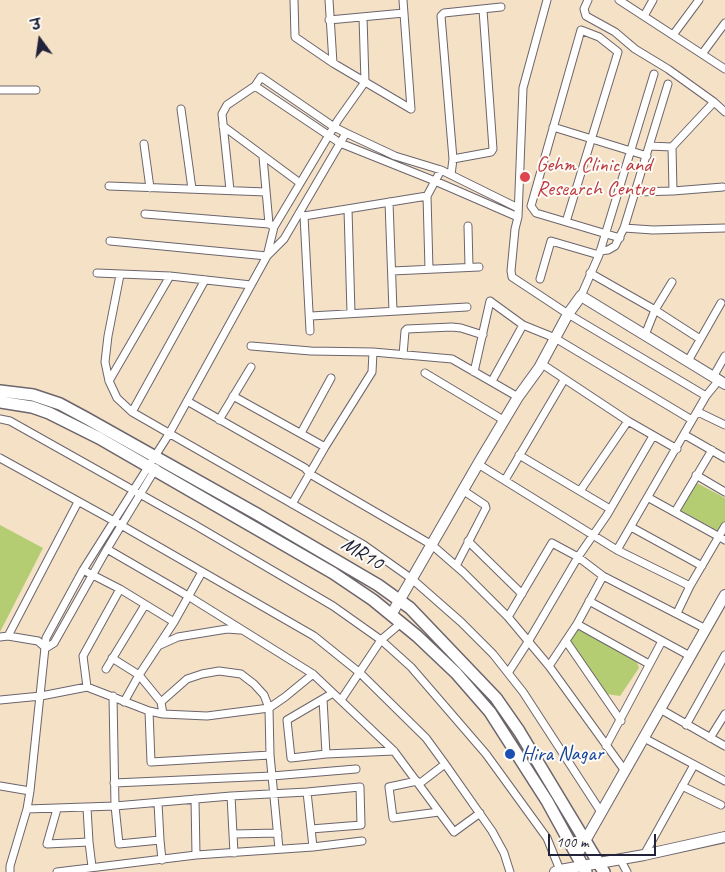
<!DOCTYPE html>
<meta charset="utf-8">
<style>
body{margin:0}
#map{position:relative;width:725px;height:872px;overflow:hidden;background:#f4e1c6;font-family:Caveat,"Playpen Sans Deva",sans-serif}
canvas{display:block}
.north{position:absolute;left:15px;top:15px;width:50px;height:50px;-webkit-text-stroke:4px #fdfcf7;paint-order:stroke;rotate:346deg;font-size:14px;font-weight:700;line-height:20px;text-align:center;color:#22223b}
.north::after{content:'';display:block;margin:auto;width:18px;height:22px;background:#22223b;clip-path:polygon(50% 0,100% 100%,50% 72%,0 100%)}
.scale{position:absolute;left:548px;top:834px;width:108px;height:22px;box-sizing:border-box;border:2px solid #22223b;border-top:0;padding-left:6px;font-size:15px;line-height:18px;white-space:nowrap;color:#22223b;-webkit-text-stroke:4px #fdfcf7;paint-order:stroke}
</style>
<div id="map">
<canvas width="725" height="872"></canvas>
<div class="north">उ</div>
<div class="scale">100 m</div>
</div>
<script>
const g = document.querySelector('canvas').getContext('2d');
g.lineJoin = 'round';
function fill(path, color) {
  g.fillStyle = color;
  g.fill(path, 'evenodd');
}
function shape(rows) {
  const path = new Path2D();
  for (const r of rows) {
    path.moveTo(r[0], r[1]);
    for (let i = 2; i < r.length; i += 2) path.lineTo(r[i], r[i + 1]);
  }
  return path;
}
function strokePath(path, color, width, dash) {
  g.strokeStyle = color;
  g.lineWidth = width;
  g.lineCap = dash ? 'butt' : 'round';
  g.setLineDash(dash || []);
  g.stroke(path);
}
function label(font, color, halo, rows, align = 'center') {
  g.font = font + ' Caveat,sans-serif';
  g.lineWidth = 4;
  g.setLineDash([]);
  g.textBaseline = 'middle';
  g.strokeStyle = halo;
  g.fillStyle = color;
  for (const [text, x, y, turn = 0] of rows) {
    g.save();
    g.translate(x, y);
    g.rotate((+turn || 0) * Math.PI / 180);
    g.textAlign = isNaN(turn) ? turn : align;
    if (halo) g.strokeText(text, 0, 0);
    g.fillText(text, 0, 0);
    g.restore();
  }
}
const green = shape([
 [695,482,725,498,725,523,720,532,680,510],
 [0,525,43,548,0,632],
 [577,627,636,659,639,668,620,696,606,694,569,640]
]);
const street = shape([
 [294,0,295,37,333,63,411,109],
 [329,0,333,63],
 [403,0,411,109],
 [547,0,523,88,518,217,515,229,511,271,512,277,568,314,706,396],
 [588,0,584,9,586,16,615,32,635,49,668,69,714,102,725,112],
 [619,0,725,69],
 [644,16,653,0],
 [329,20,404,13],
 [673,35,699,0],
 [702,54,725,23],
 [255,86,340,143,435,181,518,217],
 [0,90,36,90],
 [714,102,672,147,673,191,723,187],
 [181,109,192,189],
 [223,126,300,183],
 [553,127,647,156],
 [144,144,150,188],
 [649,146,672,147],
 [263,157,269,224,273,226],
 [453,159,491,152,493,149,483,10],
 [451,175,453,159,441,16,444,13,501,7],
 [109,186,266,192],
 [230,190,222,114,227,105,255,86,261,77,334,127,346,133,395,156,441,170,518,208],
 [636,192,673,191],
 [427,196,429,269],
 [389,202,393,311],
 [348,209,351,313],
 [299,213,304,216,427,196,441,170],
 [145,214,269,224],
 [304,216,310,331],
 [566,222,618,52,599,37,581,30,531,206,536,213,620,238],
 [468,226,469,267],
 [624,228,653,230,725,228],
 [110,241,267,256],
 [600,251,608,250,615,246,624,228,668,84],
 [267,256,274,227,338,120,365,82,363,17],
 [392,271,479,267],
 [97,273,170,276,251,285],
 [590,273,655,310,700,339],
 [120,275,108,336,105,362,109,381,117,398,132,412,364,545,412,579,461,622,493,654,523,692,601,812],
 [540,279,551,241,599,255,654,74],
 [581,296,599,255],
 [311,316,467,307],
 [645,335,655,310,672,282],
 [251,346,311,351,373,352,452,359,518,397],
 [403,355,405,331,407,329,452,327,461,328,483,335],
 [688,361,721,303],
 [542,364,628,421,677,449],
 [474,372,490,301,523,325,555,338,692,420],
 [425,373,505,421],
 [713,377,725,356],
 [109,381,170,276],
 [492,381,523,325],
 [233,396,325,447],
 [187,401,305,468,310,474,432,545,463,572,508,617,549,666,625,771],
 [132,412,205,280],
 [698,412,725,425],
 [0,419,10,421,195,525,333,606,381,640,411,667,486,754,547,838,560,870],
 [219,420,251,367],
 [301,433,331,378],
 [685,435,725,458],
 [519,455,610,509],
 [0,458,114,521,314,636,360,673,426,738,445,764,492,831,504,853,510,872],
 [478,464,617,550,690,586],
 [696,475,725,492],
 [505,480,564,380],
 [580,491,628,421],
 [649,498,725,540],
 [292,504,325,447,372,372,373,352],
 [675,512,712,450],
 [631,527,702,566],
 [468,541,522,594],
 [107,549,188,596,313,674,394,751,454,832,480,813],
 [617,550,706,396,719,380],
 [456,566,486,508,485,505,464,491],
 [83,570,120,589,174,622],
 [589,601,690,656],
 [677,613,690,586,725,526],
 [508,617,552,543,578,557,603,576,706,629],
 [577,624,649,664],
 [8,636,78,502],
 [0,637,8,636,38,641,46,648],
 [566,641,621,721],
 [158,646,178,637,227,629,240,630],
 [46,648,54,643,107,549,156,468],
 [112,658,139,675,161,702],
 [549,666,577,624,603,576],
 [106,669,145,605],
 [508,673,528,642,578,557,607,515,653,436],
 [87,687,83,656,120,589],
 [333,693,287,720,291,758,326,754,394,751],
 [113,696,115,806,119,844,160,840,158,803],
 [323,699,326,754],
 [0,700,41,696,87,687,149,711,163,714,207,716,269,708,285,697,313,674],
 [341,700,381,640,401,623],
 [124,702,139,675,174,622,202,572],
 [660,709,725,746],
 [149,711,151,762,270,755],
 [163,714,161,702,187,679,202,674,219,671,241,674,254,684,264,695,269,708,270,755,279,849],
 [686,725,725,655],
 [644,738,725,781],
 [710,738,725,714],
 [606,746,662,641],
 [417,781,389,787,393,818,439,812],
 [114,783,272,776,356,769],
 [419,784,445,764],
 [0,786,30,791],
 [682,786,721,805],
 [231,796,234,853],
 [195,799,196,855,313,847,307,792],
 [27,809,115,806,231,796,307,792,360,787,361,825,311,829],
 [57,809,47,844,89,842,87,808],
 [234,834,278,833],
 [160,840,162,860],
 [89,842,92,867],
 [313,847,362,841],
 [644,855,694,765],
 [620,859,627,872],
 [10,872,10,866,27,809,30,791,46,638,83,570,169,434,267,256,284,239,346,133],
 [57,872,196,855]
]);
const secondary = shape([
 [391,615,478,464,518,397,539,368,568,314,581,296,725,384],
 [577,855,725,595],
 [555,872,560,870,644,855,725,837]
]);
const primary = shape([
 [0,391,33,395,60,404,86,418,257,514,378,585,410,608,496,698,519,731,604,872],
 [0,402,32,407,49,413,99,438,333,573,373,600,417,636,456,673,490,712,547,801,586,872]
]);
const markers = [
 [525,177,6,"#e0444e"],
 [510,754,6,"#1a4fb4"]
];
const healthNames = [
 ["Gehm Clinic and",536,165],
 ["Research Centre",536,189]
];
const streetNames = [
 ["MR10",362,554,31]
];
const transitNames = [
 ["Hira Nagar",521,754]
];
fill(green, '#b4cd72');
strokePath(street, '#6c656c', 9);
strokePath(secondary, '#6c656c', 12);
strokePath(primary, '#6c656c', 14);
strokePath(street, '#fff', 7);
strokePath(secondary, '#fff', 10);
strokePath(primary, '#fff', 11);
for (const [x, y, r, color] of markers) {
  const dot = new Path2D();
  dot.arc(x, y, r, 0, 2 * Math.PI);
  g.fillStyle = color;
  g.fill(dot);
  strokePath(dot, '#fdfcf7', 2);
}
label('21px', '#be3a42', '#fdfcf7', healthNames, 'left');
label('21px', '#22223b', '#fdfcf7', streetNames);
label('21px', '#164399', '#fdfcf7', transitNames, 'left');
</script>
